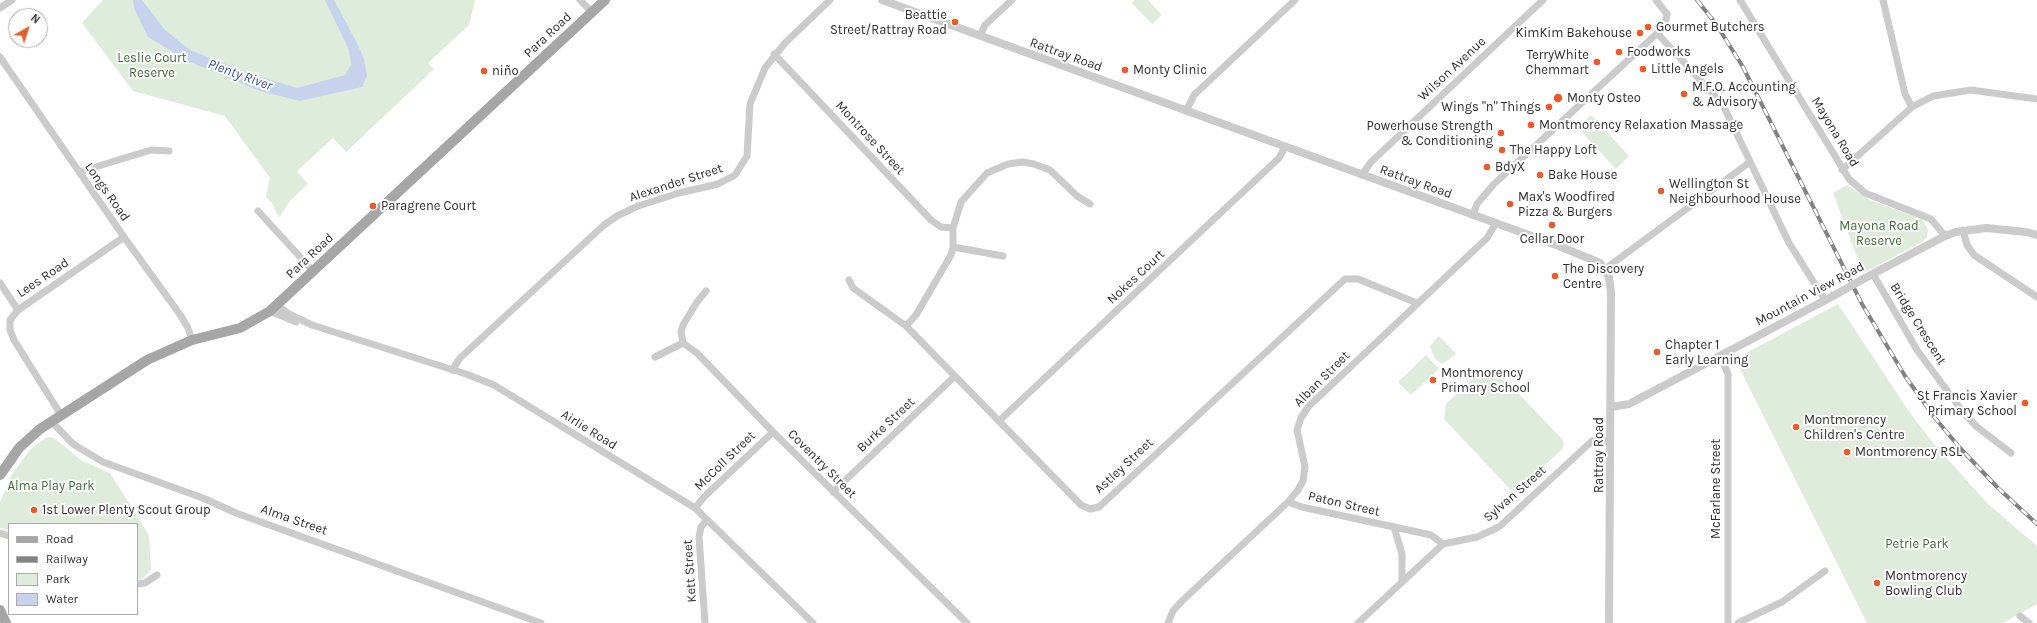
<!DOCTYPE html>
<html>
<head>
<meta charset="utf-8">
<style>
  body { margin:0 }
  #map { position:relative; width:2037px; height:623px; overflow:hidden; background:#fff; font-family:Karla,sans-serif }
  canvas { display:block }
  .legend { position:absolute; left:8px; top:523px; width:130px; height:92px; box-sizing:border-box; background:#fff; border:1px solid #ababab; margin:0; padding:5px 7px; list-style:none; font-size:12px; color:#2e2e2e }
  .legend li { display:flex; align-items:center; gap:8px; height:20px }
  .legend b { width:20px; border:1px solid #ababab }
  .north { position:absolute; left:8px; top:8px; width:40px; height:40px; box-sizing:border-box; background:#fff; border:1px solid #ababab; border-radius:50%; rotate:39deg; font-size:11px; font-weight:700; line-height:16px; text-align:center; color:#2e2e2e }
  .north::after { content:''; display:block; margin:auto; width:14px; height:18px; background:#ec5a2a; clip-path:polygon(50% 0,100% 100%,50% 72%,0 100%) }
</style>
</head>
<body>
<div id="map">
<canvas width="2037" height="623"></canvas>
<ul class="legend">
<li><b style="height:5px;background:#a6a6a6"></b>Road</li>
<li><b style="height:5px;background:#838383"></b>Railway</li>
<li><b style="height:11px;background:#dfecdc"></b>Park</li>
<li><b style="height:11px;background:#c7d2ed"></b>Water</li>
</ul>
<div class="north">N</div>
</div>
<script>
const ctx = document.querySelector('canvas').getContext('2d');
ctx.lineJoin = 'round';
function fillPath(path, color) {
  ctx.fillStyle = color;
  ctx.fill(path, 'evenodd');
}
function toPath(rows) {
  const path = new Path2D();
  for (const r of rows) {
    path.moveTo(r[0], r[1]);
    for (let i = 2; i < r.length; i += 2) path.lineTo(r[i], r[i + 1]);
  }
  return path;
}
function stroke(path, color, width, dash) {
  ctx.strokeStyle = color;
  ctx.lineWidth = width;
  ctx.lineCap = dash ? 'butt' : 'round';
  ctx.setLineDash(dash || []);
  ctx.stroke(path);
}
function write(font, color, halo, rows, align = 'center') {
  ctx.font = font + ' Karla,sans-serif';
  ctx.lineWidth = 4;
  ctx.setLineDash([]);
  ctx.textBaseline = 'middle';
  ctx.strokeStyle = halo;
  ctx.fillStyle = color;
  for (const [text, x, y, turn = 0] of rows) {
    ctx.save();
    ctx.translate(x, y);
    ctx.rotate((+turn || 0) * Math.PI / 180);
    ctx.textAlign = isNaN(turn) ? turn : align;
    if (halo) ctx.strokeText(text, 0, 0);
    ctx.fillText(text, 0, 0);
    ctx.restore();
  }
}
fillPath(toPath([
  [103,0,475,0,469,25,428,63,434,69,346,152,333,138,297,171,308,184,290,201,279,218,272,203,266,197,270,178,225,116,133,91,82,23],
  [1135,0,1148,0,1162,15,1152,24,1132,3],
  [1591,115,1629,156,1616,169,1578,128],
  [1847,185,1870,200,1922,219,1928,230,1927,237,1922,242,1863,273,1833,193],
  [1838,304,1908,410,1934,444,1987,503,2037,546,2037,604,2003,623,1867,623,1735,359],
  [1439,336,1456,354,1442,364,1435,359,1430,346],
  [1426,355,1439,369,1411,395,1398,382],
  [1482,370,1499,373,1562,439,1564,445,1562,449,1519,490,1515,491,1510,489,1444,419,1446,404],
  [48,437,54,438,81,460,110,473,149,535,151,570,142,579,137,579,137,524,9,524,9,531,0,528,0,502,11,476,29,451,37,444]
]), '#dfecdc');
fillPath(toPath([
  [133,0,142,0,165,30,190,50,254,75,297,88,345,75,351,65,349,50,325,0,334,0,357,43,364,59,367,76,362,87,300,101,260,91,190,62,148,37,134,8]
]), '#c7d2ed');
stroke(toPath([
  [580,0,592,12],
  [1740,0,1849,179,1865,193,1931,219,1945,236],
  [1883,0,1905,94,1912,107],
  [0,8,12,0],
  [1657,33,1723,105,1789,243,1825,300],
  [980,36,985,25,1012,0],
  [774,54,931,220,941,227,953,228],
  [0,57,124,237,181,316,188,328,192,340],
  [1186,111,1194,95,1295,0],
  [1842,170,1912,107,1933,96,1971,90,2037,99],
  [79,172,151,150,169,151],
  [1362,175,1371,162,1543,0],
  [258,211,313,271],
  [1473,215,1477,204,1494,184,1665,26,1667,14,1656,0],
  [1963,230,1967,245,1974,255,2037,297],
  [953,247,1003,256],
  [1605,269,1750,162],
  [1873,274,1917,350,1963,412,1977,427,2011,453],
  [849,280,853,288,906,326,1081,505,1090,509,1099,507,1345,279,1358,279,1417,303],
  [0,283,18,310],
  [277,305,289,314,312,325,466,374,494,385,695,508,813,623],
  [270,311,296,322],
  [906,326,916,315,951,255,953,247,953,228,961,202,987,173,1008,164,1023,162,1034,164,1050,170,1077,196,1090,204],
  [683,343,681,332,683,325,697,302,706,291],
  [1720,356,1728,374,1728,623],
  [655,357,683,343,697,353,773,432,967,623],
  [452,370,460,358,604,225,617,216,638,206,679,193,718,184,735,175,747,156,750,104,765,68,785,43,830,0],
  [61,415,14,340,10,330,10,320,18,310,124,237],
  [51,421,73,444,103,462,203,498,236,513,541,623],
  [999,421,1279,158,1285,147],
  [833,492,955,376],
  [1288,502,1302,507,1431,535,1443,544],
  [695,508,705,496,773,432],
  [1394,527,1402,554,1402,582],
  [0,533,9,536],
  [137,584,145,583,157,575],
  [2020,616,2029,623],
  [705,623,699,537,701,527,707,520],
  [1168,623,1173,611,1182,601,1288,502,1298,490,1303,481,1305,467,1297,430,1301,418,1308,407,1487,238,1496,223],
  [1358,623,1443,544,1477,537,1499,527,1592,441,1610,440],
  [1738,623,1782,602,1825,571]
]), '#cbcbcb', 7);
stroke(toPath([
  [882,0,1559,246,1600,263,1609,277,1611,292,1609,623],
  [1865,278,1945,236,1956,232,1986,228,2026,232,2037,235],
  [1611,407,1629,404,1835,295]
]), '#cbcbcb', 8);
stroke(toPath([
  [0,475,19,448,40,429,147,360,192,340,240,328,270,311,605,0],
  [0,610,6,623]
]), '#a6a6a6', 10);
const rail = toPath([
  [1697,0,1716,24,1743,67,1862,304,1905,376,1935,418,1960,448,1998,488,2037,524]
]);
stroke(rail, '#838383', 4);
stroke(rail, '#fff', 2.5, [8]);
stroke(toPath([
  [1835,295,1865,278]
]), '#cbcbcb', 8);
for (const [x, y, r, color] of [
  [955,22,4,"#ec5a2a"],
  [1648,27,4,"#ec5a2a"],
  [1640,33,4,"#ec5a2a"],
  [1619,52,4,"#ec5a2a"],
  [1597,62,4,"#ec5a2a"],
  [1643,69,4,"#ec5a2a"],
  [1125,70,4,"#ec5a2a"],
  [484,71,4,"#ec5a2a"],
  [1684,94,4,"#ec5a2a"],
  [1558,98,5,"#ec5a2a"],
  [1549,107,4,"#ec5a2a"],
  [1531,125,4,"#ec5a2a"],
  [1501,133,4,"#ec5a2a"],
  [1502,150,4,"#ec5a2a"],
  [1487,167,4,"#ec5a2a"],
  [1540,175,4,"#ec5a2a"],
  [1661,191,4,"#ec5a2a"],
  [1510,204,4,"#ec5a2a"],
  [373,206,4,"#ec5a2a"],
  [1552,225,4,"#ec5a2a"],
  [1555,276,4,"#ec5a2a"],
  [1657,352,4,"#ec5a2a"],
  [1433,380,4,"#ec5a2a"],
  [2025,403,4,"#ec5a2a"],
  [1796,427,4,"#ec5a2a"],
  [1847,452,4,"#ec5a2a"],
  [34,510,4,"#ec5a2a"],
  [1877,583,4,"#ec5a2a"]
]) {
  const dot = new Path2D();
  dot.arc(x, y, r, 0, 2 * Math.PI);
  ctx.fillStyle = color;
  ctx.fill(dot);
  stroke(dot, '#fff', 1.5);
}
write('13px', '#2e2e2e', '#fff', [
  ["Beattie",947,15,"right"],
  ["Street/Rattray Road",947,30,"right"],
  ["Gourmet Butchers",1656,27],
  ["KimKim Bakehouse",1632,33,"right"],
  ["Foodworks",1627,52],
  ["TerryWhite",1589,55,"right"],
  ["Chemmart",1589,70,"right"],
  ["Little Angels",1651,69],
  ["Monty Clinic",1133,70],
  ["niño",492,71],
  ["M.F.O. Accounting",1692,87],
  ["& Advisory",1692,102],
  ["Monty Osteo",1567,98],
  ["Wings \"n\" Things",1541,107,"right"],
  ["Montmorency Relaxation Massage",1539,125],
  ["Powerhouse Strength",1493,126,"right"],
  ["& Conditioning",1493,141,"right"],
  ["The Happy Loft",1510,150],
  ["BdyX",1495,167],
  ["Bake House",1548,175],
  ["Wellington St",1669,184],
  ["Neighbourhood House",1669,199],
  ["Max's Woodfired",1518,197],
  ["Pizza & Burgers",1518,212],
  ["Paragrene Court",381,206],
  ["Cellar Door",1552,239,"center"],
  ["The Discovery",1563,269],
  ["Centre",1563,284],
  ["Chapter 1",1665,345],
  ["Early Learning",1665,360],
  ["Montmorency",1441,373],
  ["Primary School",1441,388],
  ["St Francis Xavier",2017,396,"right"],
  ["Primary School",2017,411,"right"],
  ["Montmorency",1804,420],
  ["Children's Centre",1804,435],
  ["Montmorency RSL",1855,452],
  ["1st Lower Plenty Scout Group",42,510],
  ["Montmorency",1885,576],
  ["Bowling Club",1885,591]
], 'left');
write('13px', '#2e2e2e', '#fff', [
  ["Para Road",548,35,-43],
  ["Rattray Road",1066,55,20],
  ["Wilson Avenue",1452,69,-43],
  ["Mayona Road",1835,132,59],
  ["Montrose Street",870,138,47],
  ["Rattray Road",1416,182,20],
  ["Alexander Street",676,183,-18],
  ["Longs Road",107,192,55],
  ["Para Road",310,256,-43],
  ["Nokes Court",1136,277,-43],
  ["Lees Road",43,278,-34],
  ["Mountain View Road",1810,294,-28],
  ["Bridge Crescent",1918,324,58],
  ["Alban Street",1322,379,-45],
  ["Burke Street",886,425,-43],
  ["Airlie Road",589,430,32],
  ["Rattray Road",1599,455,-90],
  ["McColl Street",725,461,-44],
  ["Coventry Street",822,464,45],
  ["Astley Street",1124,466,-43],
  ["McFarlane Street",1716,489,-90],
  ["Sylvan Street",1515,494,-41],
  ["Paton Street",1344,504,13],
  ["Alma Street",294,520,19],
  ["Kett Street",690,571,-94]
]);
write('13px', '#416c3a', '#fff', [
  ["Leslie Court",152,58],
  ["Reserve",152,73],
  ["Mayona Road",1879,226],
  ["Reserve",1879,241],
  ["Alma Play Park",51,486],
  ["Petrie Park",1917,544]
]);
write('italic 14px', '#395394', '#fff', [
  ["Plenty River",240,75,20]
]);
</script>
</body>
</html>
